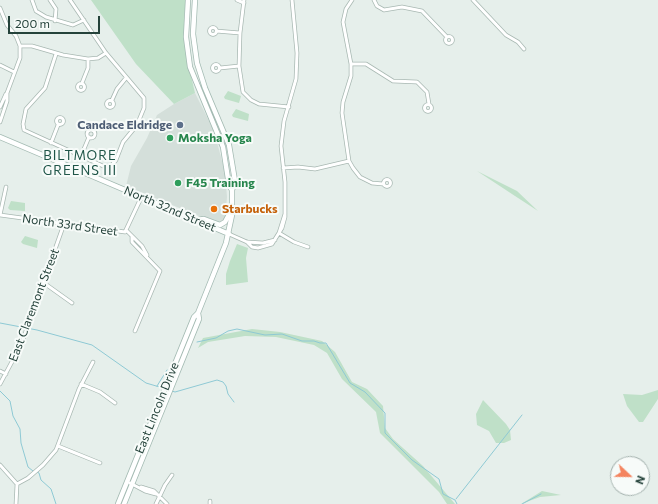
<!DOCTYPE html>
<html>
<head>
<meta charset="utf-8">
<style>
  body { margin:0 }
  #map { position:relative; width:658px; height:504px; overflow:hidden; background:#e6efeb; font-family:Commissioner,sans-serif }
  canvas { display:block }
  .north { position:absolute; left:610px; top:456px; width:40px; height:40px; box-sizing:border-box; background:#f7fbf9; border:1px solid #a3b1ad; border-radius:50%; rotate:112deg; font-size:11px; font-weight:700; line-height:16px; text-align:center; color:#24423a }
  .north::after { content:''; display:block; margin:auto; width:14px; height:18px; background:#f4845f; clip-path:polygon(50% 0,100% 100%,50% 72%,0 100%) }
  .scale { position:absolute; left:8px; top:16px; width:92px; height:18px; box-sizing:border-box; border:2px solid #24423a; border-top:0; padding-left:5px; font-size:12px; line-height:14px; white-space:nowrap; color:#24423a; -webkit-text-stroke:3px #f7fbf9; paint-order:stroke }
</style>
</head>
<body>
<div id="map">
<canvas width="658" height="504"></canvas>
<div class="north">N</div>
<div class="scale">200 m</div>
</div>
<script>
const ctx = document.querySelector('canvas').getContext('2d');
ctx.lineJoin = 'round';
function fillPath(path, color) {
  ctx.fillStyle = color;
  ctx.fill(path, 'evenodd');
}
function toPath(rows) {
  const path = new Path2D();
  for (const r of rows) {
    if (r.length === 3) {
      path.moveTo(r[0] + r[2], r[1]);
      path.arc(r[0], r[1], r[2], 0, 2 * Math.PI);
      continue;
    }
    path.moveTo(r[0], r[1]);
    for (let i = 2; i < r.length; i += 2) path.lineTo(r[i], r[i + 1]);
  }
  return path;
}
function stroke(path, color, width, dash) {
  ctx.strokeStyle = color;
  ctx.lineWidth = width;
  ctx.lineCap = dash ? 'butt' : 'round';
  ctx.setLineDash(dash || []);
  ctx.stroke(path);
}
function write(font, color, halo, rows, align = 'center') {
  ctx.font = font + ' Commissioner,sans-serif';
  ctx.lineWidth = 4;
  ctx.setLineDash([]);
  ctx.textBaseline = 'middle';
  ctx.strokeStyle = halo;
  ctx.fillStyle = color;
  for (const [text, x, y, turn = 0] of rows) {
    ctx.save();
    ctx.translate(x, y);
    ctx.rotate((+turn || 0) * Math.PI / 180);
    ctx.textAlign = isNaN(turn) ? turn : align;
    if (halo) ctx.strokeText(text, 0, 0);
    ctx.fillText(text, 0, 0);
    ctx.restore();
  }
}
fillPath(toPath([
  [195,93,214,131,225,172,227,197,225,218,223,222,216,223,126,186,131,166,147,138,157,115,174,104]
]), '#d4dfda');
fillPath(toPath([
  [91,0,186,0,184,18,186,54,195,93,174,104,136,64],
  [228,91,241,96,239,103,225,99,224,97],
  [236,109,249,114,248,121,233,117,232,115],
  [477,171,517,191,538,211,515,196],
  [11,201,25,203,25,211,10,210,8,208],
  [25,236,38,240,37,248,23,244,21,242],
  [237,244,248,248,246,258,248,282,226,285,226,274,230,261],
  [252,329,280,332,322,341,335,352,352,382,367,389,383,406,385,428,393,439,423,466,455,504,447,504,439,492,380,433,376,412,342,379,327,353,314,345,276,337,245,336,208,342,198,348,203,338],
  [658,390,658,399,643,422,639,422,627,406,623,394,642,395],
  [483,400,506,424,510,430,511,440,504,443,496,443,489,431,477,425,476,414],
  [542,491,561,495,540,497,521,504]
]), '#bfe0c8');
stroke(toPath([
  [0,323,37,330,92,345,146,383,163,388],
  [197,342,216,338,228,331,237,329,265,335,282,334,302,341,314,341,320,343,326,343,350,383,365,392,385,413,385,433,412,460,439,479,443,494,455,500,457,504],
  [157,386,167,370],
  [0,391,10,401,13,416,20,429,21,443,28,467,33,471],
  [172,391,175,392,217,380,223,382,226,386,228,394,234,402],
  [37,472,39,473,41,480,51,489,56,504],
  [456,499,522,415],
  [522,504,541,494]
]), '#8ec9d4', 1);
const street = toPath([
  [32,0,36,11,46,17,73,25,84,20],
  [50,0,56,9,55,21],
  [237,0,244,3],
  [244,0,240,33,239,66,243,92,251,100,259,104,289,107],
  [352,0,346,9,343,22,351,64,351,76,343,102,342,113,349,161,353,168,360,177,372,183,383,184],
  [374,0,377,6,384,10,402,7,422,11,447,37],
  [473,0,506,35,518,42,524,49],
  [0,8,7,25,16,36,20,46,20,58,7,93,7,101,0,122],
  [213,31,3.5],
  [216,31,240,33],
  [449,40,3.5],
  [20,46,32,46,63,55,88,59,98,58,106,53],
  [56,54,45,88,26,109,23,124,24,130,103,166,111,166,116,160,123,142,137,125,144,108,144,98,106,53,70,0],
  [351,64,366,64,393,81,417,82,427,92,429,104],
  [216,68,3.5],
  [0,65,14,72],
  [220,68,239,66],
  [82,83,88,68,88,59],
  [81,87,3.5],
  [112,100,117,89,126,78],
  [110,104,3.5],
  [428,108,3.5],
  [0,107,6,94],
  [60,121,3.5],
  [91,134,4],
  [51,143,58,125],
  [81,156,89,137],
  [283,168,298,167,315,169,349,161],
  [387,183,3.5],
  [0,215,125,232,141,198],
  [0,215,6,187],
  [127,231,142,246,147,255],
  [279,233,294,242,308,247],
  [279,233,285,214],
  [229,234,247,242,263,243,275,240],
  [132,237,132,242,160,271,135,331],
  [247,242,252,247,258,248,272,244,282,228,285,217,285,182,281,146,284,121,296,79,297,53,292,0],
  [44,283,72,303],
  [0,371,6,374],
  [0,384,21,345,64,224],
  [81,384,100,392,115,403],
  [58,446,100,463],
  [0,465,17,484],
  [130,483,145,491,156,494],
  [141,487,154,491,167,504],
  [16,504,17,484,28,478,43,465,56,450,79,389,93,362],
  [156,504,165,485,172,475],
  [210,504,210,501]
]);
const secondary = toPath([
  [195,0,193,34,197,63,205,88,229,145,235,181,232,190],
  [0,137,229,234],
  [197,220,204,219,220,225,225,222,232,209],
  [118,504,194,317,198,313],
  [124,504,199,319,198,313,226,243,232,215,232,190,229,185,223,147,190,67,186,37,188,0]
]);
stroke(street, '#a8b8b2', 4.5);
stroke(secondary, '#a4bbb3', 6);
stroke(street, '#fff', 3);
stroke(secondary, '#fff', 4.5);
for (const [x, y, r, color] of [
  [180,125,4,"#5c6f8a"],
  [170,138,4,"#2e9e5b"],
  [178,183,4,"#2e9e5b"],
  [214,209,4,"#e8710a"]
]) {
  const dot = new Path2D();
  dot.arc(x, y, r, 0, 2 * Math.PI);
  ctx.fillStyle = color;
  ctx.fill(dot);
  stroke(dot, '#f7fbf9', 1.5);
}
write('bold 12px', '#4e5e75', '#f7fbf9', [
  ["Candace Eldridge",172,125]
], 'right');
write('bold 12px', '#27864d', '#f7fbf9', [
  ["Moksha Yoga",178,138],
  ["F45 Training",186,183]
], 'left');
write('12px', '#24423a', '#f7fbf9', [
  ["North 32nd Street",170,209,23],
  ["North 33rd Street",70,225,8],
  ["East Claremont Street",34,305,-69],
  ["East Lincoln Drive",157,408,-68]
]);
write('bold 12px', '#c56008', '#f7fbf9', [
  ["Starbucks",222,209]
], 'left');
ctx.letterSpacing = '1px';
write('13px', '#1f5548', '#f7fbf9', [
  ["BILTMORE",80,156],
  ["GREENS III",80,171]
]);
ctx.letterSpacing = '0px';
</script>
</body>
</html>
